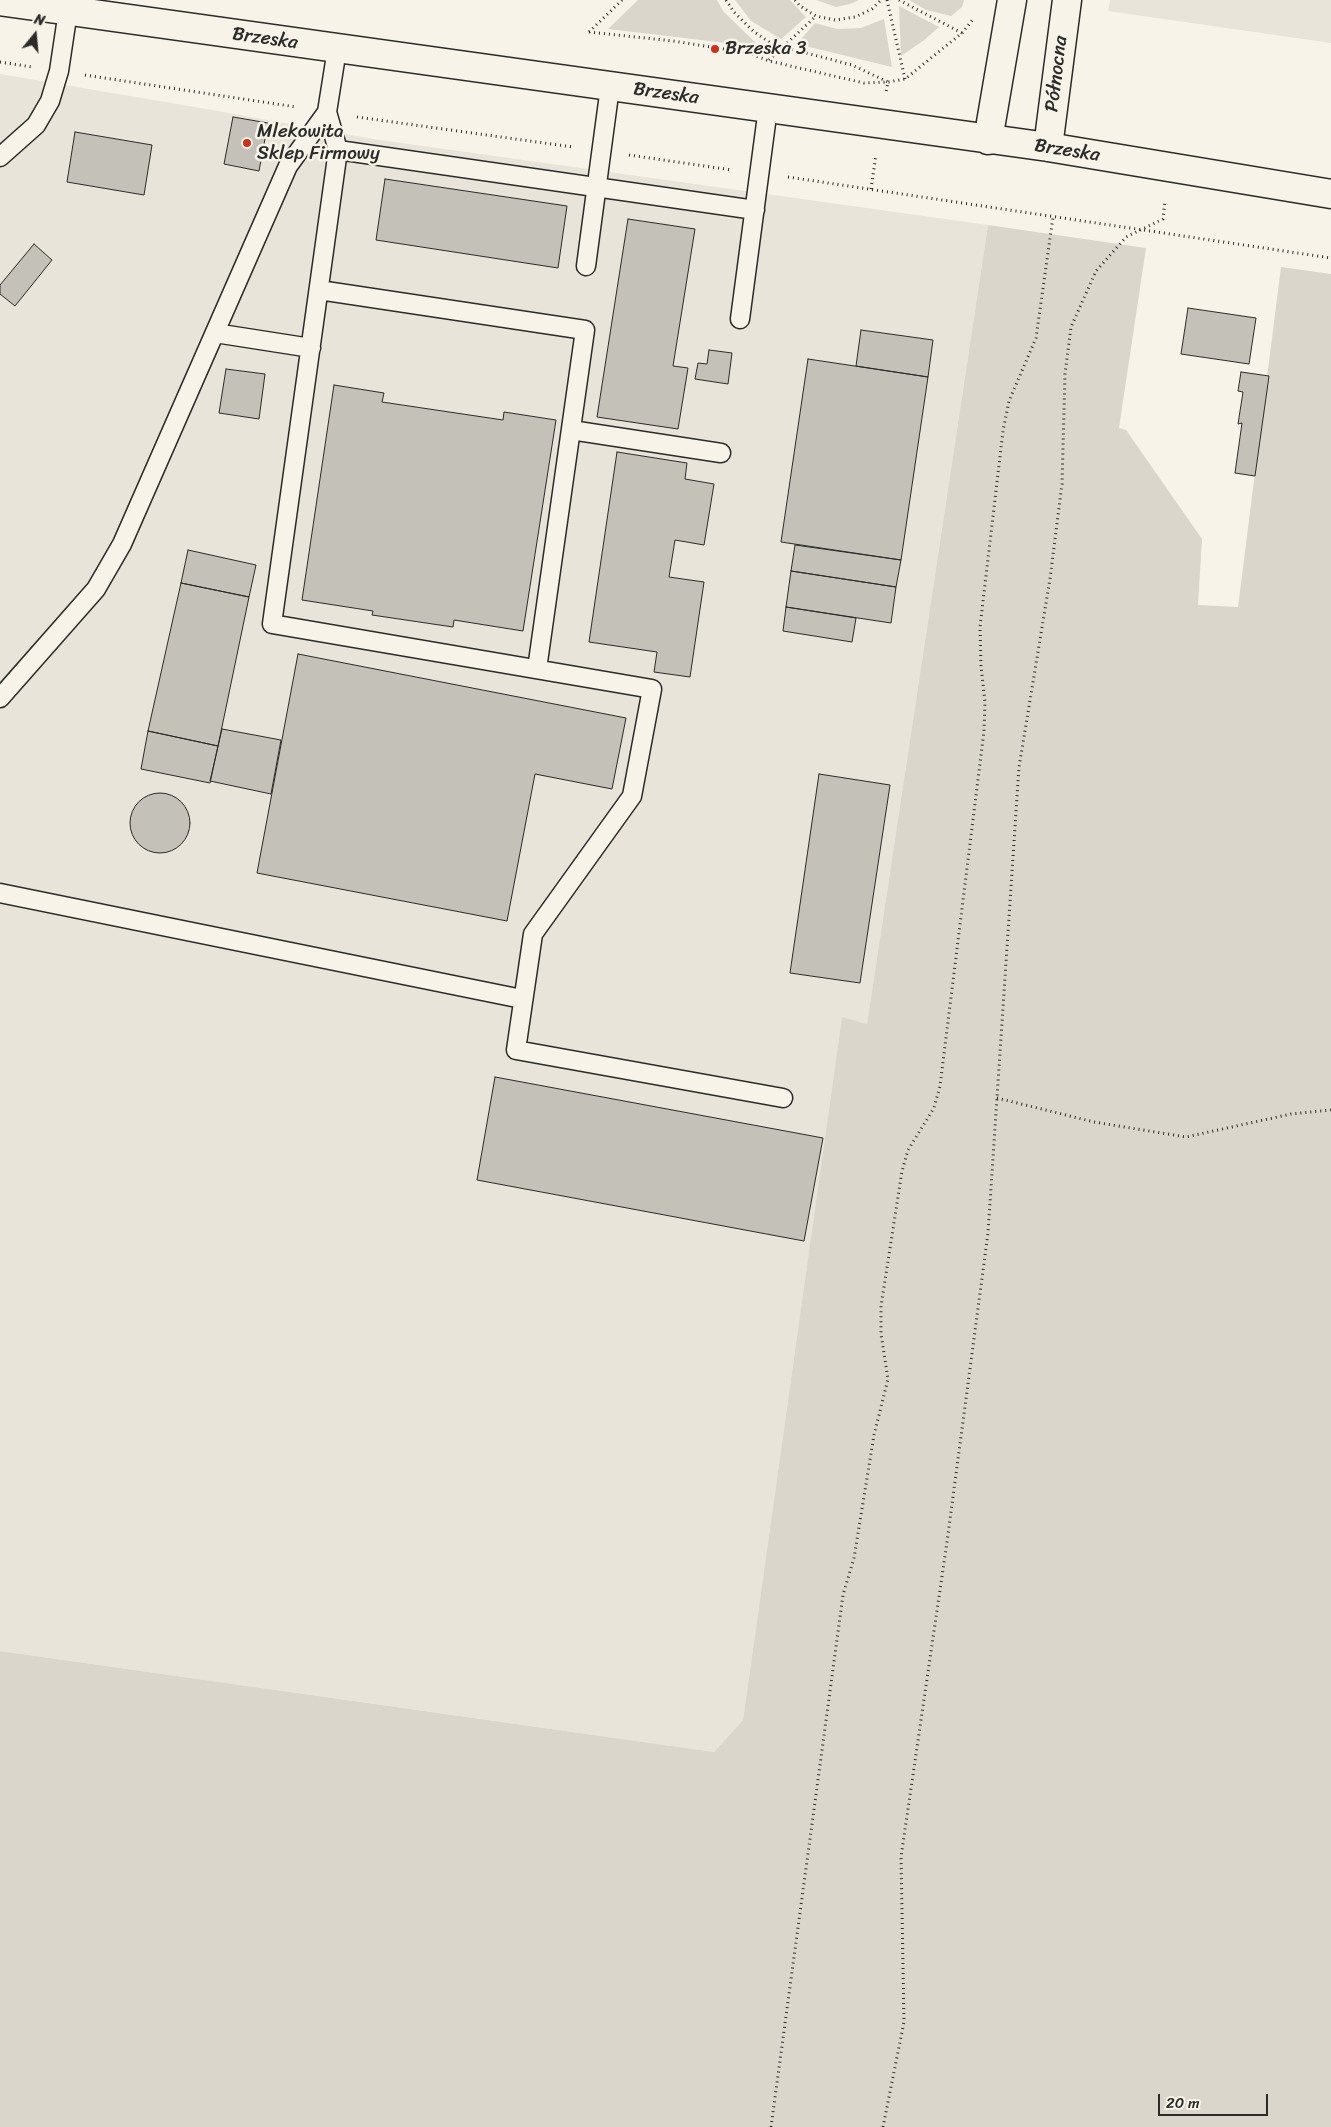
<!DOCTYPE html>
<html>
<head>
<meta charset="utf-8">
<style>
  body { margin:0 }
  #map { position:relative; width:1331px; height:2127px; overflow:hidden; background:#f7f3e8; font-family:Sriracha,sans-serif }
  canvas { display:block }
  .north { position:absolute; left:10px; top:10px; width:50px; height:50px; -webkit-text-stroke:4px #f7f3e8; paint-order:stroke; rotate:17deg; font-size:14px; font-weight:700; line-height:20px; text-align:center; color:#2b2b2b }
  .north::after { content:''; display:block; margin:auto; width:18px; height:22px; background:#2b2b2b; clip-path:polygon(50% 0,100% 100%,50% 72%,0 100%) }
  .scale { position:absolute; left:1158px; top:2094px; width:110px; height:22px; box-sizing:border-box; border:2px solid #2b2b2b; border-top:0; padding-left:6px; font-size:15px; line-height:18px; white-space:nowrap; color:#2b2b2b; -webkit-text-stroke:4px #f7f3e8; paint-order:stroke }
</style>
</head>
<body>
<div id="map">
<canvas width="1331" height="2127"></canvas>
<div class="north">N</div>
<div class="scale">20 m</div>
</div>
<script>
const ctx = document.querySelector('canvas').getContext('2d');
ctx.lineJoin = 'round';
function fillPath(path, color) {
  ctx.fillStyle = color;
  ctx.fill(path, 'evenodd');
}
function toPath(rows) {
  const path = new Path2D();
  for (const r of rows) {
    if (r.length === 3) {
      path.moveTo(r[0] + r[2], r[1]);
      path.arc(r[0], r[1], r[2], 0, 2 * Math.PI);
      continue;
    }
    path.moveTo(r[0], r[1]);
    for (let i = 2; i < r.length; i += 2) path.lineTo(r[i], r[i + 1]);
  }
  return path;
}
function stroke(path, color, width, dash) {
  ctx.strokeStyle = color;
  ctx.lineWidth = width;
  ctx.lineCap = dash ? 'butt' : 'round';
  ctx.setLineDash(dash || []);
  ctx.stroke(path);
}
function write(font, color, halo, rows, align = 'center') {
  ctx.font = font + ' Sriracha,sans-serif';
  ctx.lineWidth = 5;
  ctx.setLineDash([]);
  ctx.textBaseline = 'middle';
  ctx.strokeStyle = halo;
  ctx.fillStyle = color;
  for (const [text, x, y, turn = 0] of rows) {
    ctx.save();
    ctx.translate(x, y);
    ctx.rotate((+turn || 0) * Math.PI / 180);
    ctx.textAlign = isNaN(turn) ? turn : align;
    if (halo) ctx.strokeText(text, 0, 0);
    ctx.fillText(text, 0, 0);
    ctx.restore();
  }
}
fillPath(toPath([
  [1110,0,1331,0,1331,43,1108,11],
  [0,74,195,107,373,139,988,225,867,1024,842,1018,743,1720,714,1752,0,1651]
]), '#e8e4da');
fillPath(toPath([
  [638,0,717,0,723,11,760,47,608,29],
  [735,0,790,0,806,17,781,39,751,21],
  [816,0,859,0,850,4,836,7],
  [909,0,964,0,962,7,951,16,926,10],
  [899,6,939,27,923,41,901,56],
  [884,19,892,67,797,44,815,23,837,29,861,28],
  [988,225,1146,248,1119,428,1126,430,1202,539,1198,605,1238,607,1281,267,1331,274,1331,2127,0,2127,0,1651,714,1752,743,1720,842,1017,867,1024]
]), '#dad6cc');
const building = toPath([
  [233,117,268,123,259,171,224,164,233,117],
  [75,132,152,145,144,195,67,182,75,132],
  [385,179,567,206,558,268,376,240,385,179],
  [628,219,695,229,673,366,688,368,678,429,597,417,628,219],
  [34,244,52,260,15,306,0,294,0,285,34,244],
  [1188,308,1256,318,1249,364,1181,354,1188,308],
  [861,330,933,340,928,377,856,366,861,330],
  [709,350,732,353,728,384,695,379,698,363,707,364,709,350],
  [808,359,928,377,901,560,781,542,808,359],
  [226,369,265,374,259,419,219,413,226,369],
  [1241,372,1269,376,1255,476,1235,473,1242,423,1238,424,1243,392,1238,391,1241,372],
  [334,385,384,393,382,402,503,420,504,412,556,420,523,631,454,620,453,627,372,615,373,611,302,600,334,385],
  [617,452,687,463,685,479,714,484,704,545,675,540,669,577,704,582,690,677,654,672,657,652,589,642,617,452],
  [795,545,901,560,896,587,791,571,795,545],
  [188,550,256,565,249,597,181,583,188,550],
  [791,571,896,587,891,623,786,607,791,571],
  [181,583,249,597,218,746,148,731,181,583],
  [786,607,856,618,852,642,783,631,786,607],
  [298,654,626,718,612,789,535,774,507,921,257,873,298,654],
  [222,729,281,740,271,794,210,781,222,729],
  [148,731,218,746,210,783,141,769,148,731],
  [819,774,890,785,860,983,790,973,819,774],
  [160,823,30],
  [495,1077,823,1138,804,1241,477,1180,495,1077]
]);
fillPath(building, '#c4c1b9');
stroke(building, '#2b2b2b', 1);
const lane = toPath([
  [337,49,327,112,338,150,272,624,652,689,632,796,533,934,516,1050,783,1098],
  [338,150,755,210],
  [0,157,36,125,50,101,59,71,68,11],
  [586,266,610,87],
  [319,290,585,330,537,669],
  [740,319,768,108],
  [215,333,311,348],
  [571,430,721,453],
  [0,698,96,589,122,544,288,166,327,112],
  [0,893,522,999]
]);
const secondary = toPath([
  [0,1,1048,147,1331,194],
  [988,140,1012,0],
  [1048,147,1067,0]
]);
stroke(lane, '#2b2b2b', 21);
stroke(secondary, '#2b2b2b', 31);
stroke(toPath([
  [726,0,734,12,753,31,772,44,852,65,888,82,886,92],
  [795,0,800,6,816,16,835,20,855,17,872,9,881,0],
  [887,0,905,79],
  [899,0,962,33],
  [589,32,673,41,749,53,769,61,864,83,888,82,905,79,962,33,974,18],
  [589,32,622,0],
  [769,60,816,16],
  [0,62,32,67],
  [85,75,296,107],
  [357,117,573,147],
  [629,155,732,170],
  [788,177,1331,258],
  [871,189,876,155],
  [997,1098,1094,1122,1186,1137,1291,1114,1331,1110],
  [771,2127,843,1595,854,1558,874,1435,888,1379,881,1334,881,1306,902,1171,908,1150,934,1108,940,1086,984,731,985,702,981,666,980,627,1003,431,1009,401,1036,338,1053,217],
  [883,2127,904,2022,901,1857,947,1542,988,1233,1019,767,1050,579,1062,484,1065,374,1071,327,1096,271,1126,237,1163,219,1165,200]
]), '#2b2b2b', 3, [1, 4]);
stroke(lane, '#f7f3e8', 18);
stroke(secondary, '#f7f3e8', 28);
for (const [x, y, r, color] of [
  [715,49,5,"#c8321e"],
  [247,143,5,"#c8321e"]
]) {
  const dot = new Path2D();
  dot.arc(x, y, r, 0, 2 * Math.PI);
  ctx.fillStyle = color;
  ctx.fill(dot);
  stroke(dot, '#f7f3e8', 2);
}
write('19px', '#2b2b2b', '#f7f3e8', [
  ["Brzeska",265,39,8],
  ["Północna",1057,74,-83],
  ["Brzeska",666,94,8],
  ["Brzeska",1067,151,9]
]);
write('19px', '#2b2b2b', '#f7f3e8', [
  ["Brzeska 3",725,49],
  ["Mlekowita",257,132],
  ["Sklep Firmowy",257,154]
], 'left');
</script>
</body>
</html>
